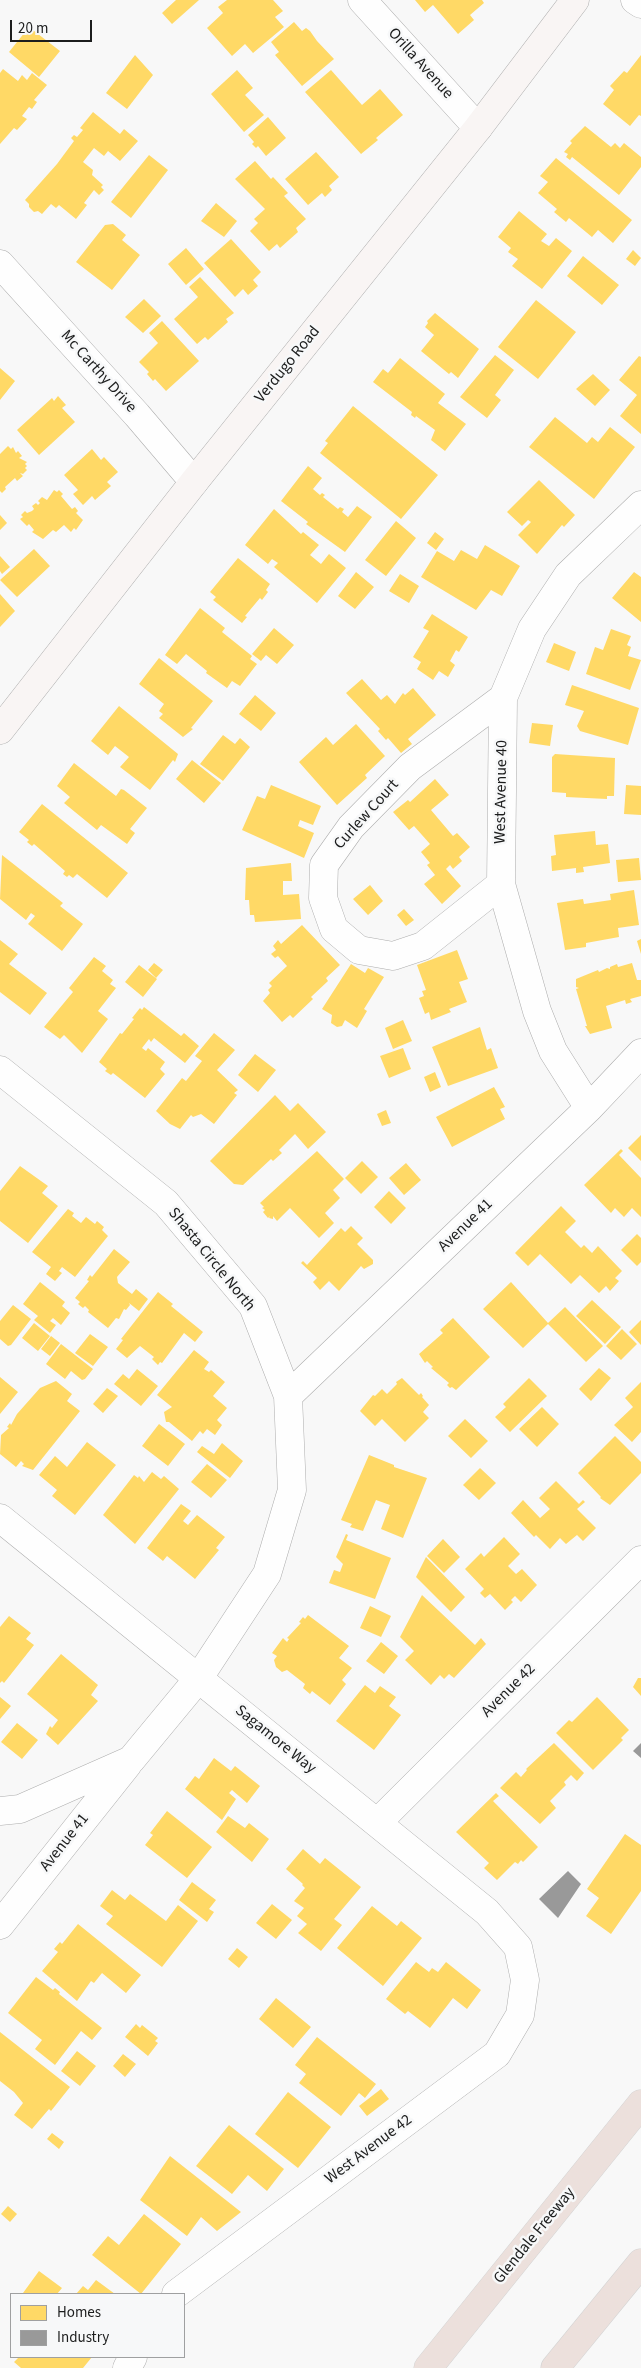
<!DOCTYPE html>
<html>
<head>
<meta charset="utf-8">
<style>
  body { margin:0 }
  #map { position:relative; width:641px; height:2368px; overflow:hidden; background:#f8f8f8; font-family:"Source Sans 3",sans-serif }
  canvas { display:block }
  .legend { position:absolute; left:10px; top:2293px; width:175px; height:65px; box-sizing:border-box; background:#f7f8f9; border:1px solid #9fa0a1; margin:0; padding:6px 9px; list-style:none; font-size:15px; color:#1c1d1d }
  .legend li { display:flex; align-items:center; gap:10px; height:25px }
  .legend b { width:25px; border:1px solid #9fa0a1 }
  .scale { position:absolute; left:10px; top:20px; width:82px; height:22px; box-sizing:border-box; border:2px solid #1c1d1d; border-top:0; padding-left:6px; font-size:15px; line-height:18px; white-space:nowrap; color:#1c1d1d; -webkit-text-stroke:4px #f7f8f9; paint-order:stroke }
</style>
</head>
<body>
<div id="map">
<canvas width="641" height="2368"></canvas>
<ul class="legend">
<li><b style="height:14px;background:#ffd966"></b>Homes</li>
<li><b style="height:14px;background:#999"></b>Industry</li>
</ul>
<div class="scale">20 m</div>
</div>
<script>
const ctx = document.querySelector('canvas').getContext('2d');
ctx.lineJoin = 'round';
function fillPath(path, color) {
  ctx.fillStyle = color;
  ctx.fill(path, 'evenodd');
}
function toPath(rows) {
  const path = new Path2D();
  for (const r of rows) {
    path.moveTo(r[0], r[1]);
    for (let i = 2; i < r.length; i += 2) path.lineTo(r[i], r[i + 1]);
  }
  return path;
}
function stroke(path, color, width, dash) {
  ctx.strokeStyle = color;
  ctx.lineWidth = width;
  ctx.lineCap = dash ? 'butt' : 'round';
  ctx.setLineDash(dash || []);
  ctx.stroke(path);
}
function write(font, color, halo, rows, align = 'center') {
  ctx.font = font + ' "Source Sans 3",sans-serif';
  ctx.lineWidth = 5;
  ctx.setLineDash([]);
  ctx.textBaseline = 'middle';
  ctx.strokeStyle = halo;
  ctx.fillStyle = color;
  for (const [text, x, y, turn = 0] of rows) {
    ctx.save();
    ctx.translate(x, y);
    ctx.rotate((+turn || 0) * Math.PI / 180);
    ctx.textAlign = isNaN(turn) ? turn : align;
    if (halo) ctx.strokeText(text, 0, 0);
    ctx.fillText(text, 0, 0);
    ctx.restore();
  }
}
fillPath(toPath([
  [176,0,199,0,172,24,162,13],
  [227,0,273,0,283,11,275,17,284,27,253,53,245,44,232,56,207,28,223,13,218,7],
  [415,0,482,0,484,3,470,15,474,20,458,34,433,5,425,12],
  [294,22,302,31,306,28,310,31,317,41,334,59,302,86,275,55,279,52,271,42],
  [29,27,60,51,39,77,9,52],
  [135,55,153,75,127,109,106,93],
  [641,55,641,116,639,115,630,126,603,104,614,90,610,86,624,71,627,73],
  [3,69,18,81,22,75,27,80,32,73,47,85,34,100,37,102,32,109,29,107,22,116,27,119,17,130,14,128,0,144,0,73],
  [237,70,253,88,245,95,264,115,244,132,211,94],
  [331,70,362,105,380,89,403,115,376,138,378,140,361,154,305,92],
  [93,112,120,134,124,129,138,141,120,161,108,151,104,156,94,148,83,162,93,170,92,175,103,185,101,187,104,190,99,195,94,190,84,203,87,205,76,219,59,205,56,208,51,204,42,214,38,211,34,212,29,207,29,204,25,200,57,164,74,141,71,138,74,135,77,137,83,130,80,128],
  [268,117,286,138,266,156,258,146,256,148,252,144,254,142,248,135],
  [585,126,611,147,615,143,620,148,624,143,641,157,641,167,619,195,572,157,570,160,566,157,568,154,564,152,572,143,570,141],
  [316,152,339,177,329,186,332,190,325,197,322,193,308,205,285,179],
  [149,155,168,170,131,218,111,202],
  [556,158,632,220,613,243,598,230,592,237,569,218,566,222,554,212,557,209,538,193,548,182,540,176],
  [255,161,271,179,273,177,288,193,284,196,306,219,296,228,298,232,280,248,277,244,269,251,250,231,258,223,254,219,265,209,235,179],
  [216,203,237,221,224,237,201,221],
  [519,211,547,234,541,241,549,246,556,238,572,251,542,289,512,266,518,259,508,252,511,248,498,237],
  [113,224,126,235,122,240,140,255,112,290,76,262,105,225],
  [231,239,261,272,253,280,258,286,248,295,243,289,235,297,204,263],
  [186,248,204,269,186,285,168,264],
  [633,250,641,258,635,266,626,259],
  [583,256,619,285,602,305,567,276],
  [200,277,234,313,226,319,228,322,208,340,205,337,197,344,174,319,198,297,189,287],
  [144,299,161,316,143,333,125,317],
  [536,300,576,332,538,379,498,347],
  [435,313,479,349,458,378,451,372,449,374,421,351,434,335,425,327,428,323,427,321],
  [162,321,199,361,166,391,155,379,153,381,147,374,149,372,139,362,158,343,149,333],
  [495,355,514,370,495,395,501,400,487,418,460,397],
  [639,356,641,357,641,434,620,416,637,395,619,380],
  [400,358,445,394,438,403,466,424,445,451,431,440,435,430,416,416,415,418,411,415,412,412,373,382,383,369,388,373],
  [0,368,15,381,0,400],
  [593,374,610,390,595,406,576,389],
  [58,396,66,405,62,408,75,422,39,455,17,430,52,398,54,401],
  [353,406,438,475,401,519,320,453,328,443,325,441],
  [555,417,587,443,592,437,598,442,610,427,635,447,594,499,529,447],
  [8,446,11,449,13,447,16,453,18,451,22,456,19,458,27,462,25,464,27,466,25,468,27,470,23,474,20,473,23,476,17,481,15,478,5,487,6,489,2,493,0,491,0,454],
  [92,449,101,460,104,457,118,472,107,482,111,486,95,500,92,496,83,505,73,494,78,490,64,475],
  [308,466,322,478,313,489,320,495,322,493,325,495,323,497,338,509,340,507,344,509,342,512,348,517,357,506,372,517,345,552,306,524,308,522,281,501],
  [539,480,575,515,564,527,562,525,537,554,518,535,531,522,528,520,522,526,507,512],
  [54,490,57,492,59,490,63,494,61,496,72,509,75,507,78,511,76,513,83,520,76,530,74,528,71,532,64,525,56,532,53,530,43,539,32,532,34,530,29,524,27,526,20,519,23,517,21,515,25,511,27,513,32,511,34,509,32,506,36,503,38,505,40,503,38,501,42,497,47,500],
  [274,509,301,534,303,532,319,545,310,555,321,564,329,554,346,568,317,603,274,567,278,563,272,559,268,564,245,545],
  [0,515,7,523,0,530],
  [396,521,416,538,386,576,365,560],
  [435,532,444,539,436,550,427,543],
  [485,545,520,566,502,596,491,590,476,610,421,577,437,551,454,561,461,550,477,559],
  [34,549,50,566,17,597,0,580],
  [0,556,10,567,2,574,0,571],
  [238,558,270,584,266,590,268,592,262,600,260,598,245,616,247,617,242,623,213,600,216,597,210,592],
  [356,572,374,587,355,609,338,596],
  [634,572,641,577,641,622,612,598],
  [400,574,419,586,409,603,389,591],
  [0,594,15,611,0,627],
  [200,608,225,628,222,632,252,656,250,659,257,664,240,686,232,681,227,688,206,673,207,671,186,654,177,664,165,655],
  [432,614,468,637,459,652,456,650,450,661,455,665,448,677,439,671,433,680,417,669,421,662,413,657,429,631,423,628],
  [274,628,294,645,277,664,266,655,261,661,252,654],
  [611,629,631,636,627,645,631,647,628,656,641,660,630,690,586,674,595,647,603,650],
  [554,643,576,652,569,671,546,662],
  [159,658,213,701,191,728,193,729,183,737,159,718,163,714,159,711,164,704,139,684],
  [362,679,381,700,387,695,395,704,403,693,405,695,413,688,436,715,408,739,412,744,401,753,388,738,386,740,378,731,380,729,346,693],
  [572,685,639,708,628,745,580,731,577,726,584,711,565,705],
  [255,695,276,713,261,731,239,714],
  [119,706,178,754,175,762,173,760,150,790,120,767,129,757,115,746,108,755,91,741],
  [532,723,553,725,550,746,529,743],
  [356,724,385,756,365,775,367,778,337,805,299,762,326,737,333,745],
  [223,735,235,744,240,738,250,747,223,781,200,764],
  [555,754,615,758,614,796,607,796,607,799,566,797,566,793,552,792,552,757],
  [192,760,221,783,204,803,176,779],
  [74,763,116,796,121,789,124,790,147,808,130,829,135,833,127,844,101,825,97,830,64,803,70,797,57,786],
  [435,779,449,795,431,810,453,836,457,833,470,847,459,857,462,861,453,869,450,865,446,869,461,886,442,904,424,884,435,875,427,865,430,863,421,852,430,844,414,826,409,830,393,812,408,800,410,802],
  [271,785,321,806,313,825,300,820,298,826,314,833,304,858,242,830,257,796,265,799],
  [626,785,641,786,641,815,624,814],
  [42,804,128,873,107,898,77,874,73,878,69,875,67,877,63,874,65,871,34,844,32,846,27,842,29,840,19,832],
  [595,831,596,845,608,844,610,863,583,867,584,872,576,873,576,868,552,871,551,856,556,855,554,835],
  [2,855,63,903,60,906,83,924,62,951,28,924,35,916,31,913,26,920,0,899],
  [639,858,641,880,618,882,616,860],
  [291,863,292,881,283,881,283,895,299,894,301,919,255,922,254,915,250,915,249,900,245,900,246,868],
  [370,885,383,901,368,915,353,899],
  [634,890,639,925,618,928,619,937,586,943,586,947,565,950,557,903,583,899,584,904,611,900,610,894],
  [404,909,414,920,406,926,397,915],
  [302,925,340,965,326,978,328,981,311,997,313,999,293,1018,290,1015,282,1022,263,1001,270,993,268,990,272,986,269,983,287,966,278,956,275,958,271,954,276,950,273,946,278,940,281,944],
  [641,939,641,954,637,941],
  [0,940,18,954,9,964,47,993,30,1015,0,992],
  [457,950,468,979,459,982,467,1002,449,1009,451,1012,431,1020,429,1012,425,1014,419,998,424,996,422,991,426,990,417,965],
  [94,957,106,966,102,971,113,980,110,984,116,988,98,1011,108,1019,82,1053,64,1035,60,1039,44,1027,73,992,69,988],
  [154,963,163,970,156,978,148,970],
  [632,963,637,980,641,980,641,996,630,999,632,1002,626,1004,625,1000,606,1006,612,1028,590,1034,585,1026,587,1026,576,989,579,988,576,987,576,979,598,970,599,972,607,968,610,969,610,967,617,964,618,967],
  [351,964,365,973,368,968,384,977,364,1009,367,1011,357,1028,345,1020,342,1026,337,1027,331,1023,332,1015,322,1009],
  [139,965,157,979,143,997,125,982],
  [144,1007,181,1036,184,1033,199,1046,185,1063,154,1038,151,1042,149,1039,142,1048,146,1051,148,1048,165,1062,160,1069,165,1074,145,1098,113,1073,111,1075,105,1071,107,1069,99,1062,120,1033,122,1034,134,1019,132,1018,140,1008,142,1010],
  [403,1020,412,1041,393,1049,385,1028],
  [480,1027,487,1050,491,1048,498,1068,448,1086,432,1047],
  [214,1033,235,1050,217,1070,238,1090,234,1093,237,1095,214,1124,201,1114,193,1117,191,1115,180,1129,170,1124,156,1111,182,1078,186,1081,202,1061,195,1056],
  [403,1048,411,1069,389,1078,380,1056],
  [255,1054,276,1070,258,1092,238,1075],
  [435,1072,441,1087,430,1092,424,1077],
  [494,1087,505,1107,500,1109,505,1119,452,1147,436,1117],
  [275,1095,290,1111,298,1103,326,1132,308,1149,295,1134,279,1150,282,1153,273,1161,271,1159,243,1185,234,1184,210,1161],
  [386,1110,391,1123,382,1126,377,1114],
  [641,1135,641,1161,628,1148],
  [621,1149,623,1151,619,1155,641,1178,641,1217,632,1208,624,1217,615,1208,611,1213,584,1185],
  [317,1151,344,1179,333,1190,340,1198,325,1213,334,1223,319,1238,290,1208,277,1221,273,1216,273,1219,269,1218,270,1216,268,1218,263,1212,265,1210,262,1208,264,1207,260,1203],
  [362,1161,378,1177,361,1194,345,1178],
  [406,1163,421,1180,404,1195,389,1178],
  [20,1166,48,1186,42,1193,58,1206,28,1243,0,1221,0,1191],
  [389,1191,406,1208,391,1224,374,1207],
  [561,1206,576,1221,565,1232,581,1248,584,1245,592,1253,598,1246,622,1271,615,1278,619,1281,610,1291,606,1286,599,1293,580,1275,571,1284,540,1254,528,1266,515,1253],
  [68,1209,74,1213,72,1216,81,1223,86,1217,95,1224,97,1221,104,1227,102,1230,108,1236,75,1277,62,1267,59,1271,62,1273,55,1281,46,1274,51,1267,32,1252],
  [351,1226,363,1238,357,1244,373,1260,373,1264,364,1269,361,1266,339,1291,329,1281,320,1290,313,1282,317,1278,301,1263,303,1261,307,1265,341,1228,345,1232],
  [637,1234,641,1238,641,1262,637,1266,621,1250],
  [114,1249,130,1262,117,1277,118,1283,132,1294,136,1289,148,1299,139,1311,129,1303,130,1305,126,1310,124,1309,119,1319,116,1318,108,1328,88,1312,89,1310,85,1306,83,1308,78,1304,80,1302,75,1298,89,1281,87,1280,90,1275,92,1277],
  [40,1282,65,1302,62,1306,70,1313,61,1325,53,1318,50,1321,56,1325,50,1333,34,1320,38,1316,23,1304],
  [511,1282,548,1323,565,1307,603,1346,586,1362,548,1324,523,1348,483,1309],
  [158,1292,173,1304,171,1306,203,1332,195,1342,184,1333,162,1363,160,1362,158,1365,152,1359,154,1357,140,1346,127,1358,116,1349,123,1340,121,1339],
  [592,1300,621,1327,605,1344,576,1316],
  [13,1305,31,1319,11,1345,8,1346,0,1339,0,1321],
  [453,1318,490,1357,456,1390,452,1387,450,1388,447,1385,449,1383,431,1368,433,1367,427,1361,425,1363,419,1354,443,1333,440,1330],
  [641,1320,641,1345,629,1332],
  [34,1323,50,1336,38,1351,22,1338],
  [622,1329,637,1344,621,1360,606,1346],
  [90,1334,108,1347,93,1366,75,1353],
  [51,1336,60,1343,50,1356,41,1349],
  [61,1344,93,1369,85,1379,82,1380,71,1371,65,1379,46,1364],
  [194,1350,209,1362,204,1369,209,1372,211,1370,225,1382,213,1396,227,1408,217,1420,222,1425,215,1435,207,1429,203,1434,200,1431,192,1441,169,1422,166,1422,164,1412,172,1407,157,1395],
  [599,1368,611,1378,591,1401,579,1389],
  [137,1369,158,1386,141,1406,114,1384,123,1374,129,1379],
  [0,1377,18,1392,0,1414],
  [402,1378,419,1395,421,1393,423,1396,422,1397,429,1405,423,1412,429,1418,405,1442,382,1419,375,1426,360,1411,373,1395,375,1396,382,1389,387,1394,397,1384,396,1382],
  [529,1378,547,1396,510,1432,495,1417,506,1407,503,1404],
  [56,1381,72,1394,67,1401,80,1411,33,1470,22,1466,24,1464,21,1461,16,1467,0,1454,1,1435,9,1428,7,1427,10,1423,11,1425,17,1414,40,1388],
  [641,1382,641,1432,632,1442,614,1425,633,1407,625,1398],
  [107,1388,118,1396,103,1413,93,1404],
  [542,1407,559,1424,537,1447,519,1429],
  [465,1419,488,1441,471,1458,448,1436],
  [159,1424,185,1444,168,1466,142,1446],
  [615,1436,641,1462,641,1473,610,1505,600,1498,601,1497,578,1473],
  [87,1442,116,1465,75,1515,52,1496,57,1490,39,1475,55,1456,67,1467],
  [222,1443,243,1461,230,1478,197,1452,202,1446,214,1454],
  [369,1455,394,1465,394,1467,427,1478,403,1538,381,1529,390,1505,376,1500,363,1531,350,1527,352,1524,341,1520],
  [207,1464,227,1480,211,1498,191,1482],
  [480,1468,496,1483,479,1500,463,1485],
  [152,1472,161,1479,164,1476,179,1489,135,1544,103,1515,134,1475,138,1478,139,1476,144,1482],
  [556,1481,579,1504,583,1500,585,1502,577,1509,596,1528,583,1541,577,1535,566,1544,560,1538,550,1549,536,1535,534,1537,511,1513,523,1500,540,1518,550,1509,539,1498],
  [181,1504,191,1511,183,1521,188,1525,197,1515,225,1537,216,1548,219,1550,195,1579,167,1556,163,1561,147,1548],
  [346,1534,348,1535,346,1540,391,1558,375,1599,329,1583,334,1570,340,1572,343,1564,336,1557],
  [504,1537,520,1554,508,1566,516,1574,522,1569,537,1585,521,1602,515,1596,511,1600,513,1602,505,1610,490,1594,485,1598,480,1593,484,1589,465,1569,481,1553,484,1557],
  [443,1539,460,1557,444,1573,427,1556],
  [426,1557,465,1597,451,1612,416,1577],
  [422,1595,475,1645,481,1638,486,1644,454,1678,449,1674,444,1679,440,1675,431,1685,405,1660,414,1651,400,1637],
  [370,1606,391,1616,381,1637,360,1628],
  [308,1615,349,1646,339,1658,352,1668,342,1680,346,1684,330,1705,312,1691,310,1694,303,1688,305,1684,287,1670,282,1672,276,1667,274,1660,277,1656,272,1653,283,1638,287,1642,289,1639,287,1638,301,1623,299,1622,303,1617,305,1619],
  [9,1616,31,1633,26,1639,34,1645,4,1683,2,1681,0,1683,0,1627],
  [381,1642,398,1656,384,1674,366,1661],
  [61,1654,98,1685,91,1695,98,1701,58,1745,46,1734,50,1726,52,1728,58,1720,27,1694],
  [638,1678,641,1678,641,1696,633,1687],
  [365,1685,375,1693,380,1686,396,1697,389,1706,401,1715,374,1750,336,1721],
  [0,1697,11,1706,0,1719],
  [597,1697,629,1730,621,1738,623,1740,593,1770,556,1733,569,1720,572,1722],
  [17,1723,38,1740,22,1759,1,1742],
  [554,1743,584,1773,577,1781,571,1775,564,1782,566,1785,550,1801,556,1808,540,1824,500,1788,516,1772,521,1777,527,1770,526,1769],
  [214,1758,231,1771,235,1766,260,1786,247,1803,232,1790,229,1793,236,1799,222,1820,185,1789,195,1776,199,1779],
  [496,1793,499,1796,493,1801,538,1847,523,1862,521,1860,518,1864,515,1862,497,1880,484,1868,489,1863,456,1832],
  [167,1811,212,1847,187,1878,145,1845,153,1835,150,1833],
  [228,1816,245,1828,249,1823,269,1839,252,1862,216,1832],
  [625,1834,641,1845,641,1891,611,1934,586,1916,599,1898,587,1889],
  [303,1849,320,1864,325,1858,361,1887,334,1919,342,1925,321,1951,298,1933,307,1924,297,1916,304,1908,294,1901,305,1888,302,1885,303,1884,286,1869],
  [192,1882,216,1900,209,1909,214,1912,207,1922,179,1900],
  [112,1890,125,1900,130,1894,166,1921,178,1905,198,1921,162,1967,106,1924,113,1916,100,1906],
  [272,1904,292,1920,276,1939,256,1923],
  [372,1906,397,1926,401,1921,422,1938,383,1986,337,1948],
  [78,1924,141,1975,126,1993,102,1973,94,1983,91,1981,77,2001,42,1971,58,1952,54,1949,60,1942,62,1944],
  [237,1948,248,1957,239,1968,228,1959],
  [416,1962,429,1972,432,1968,438,1972,446,1962,481,1990,467,2009,453,1998,430,2028,408,2011,405,2014,386,1999],
  [36,1977,53,1990,55,1988,60,1992,59,1994,102,2028,92,2040,81,2031,55,2065,35,2049,42,2040,8,2013],
  [276,1998,311,2027,293,2048,259,2019],
  [136,2024,140,2028,142,2025,158,2038,155,2041,158,2043,148,2056,125,2037],
  [0,2032,70,2087,51,2111,49,2109,32,2129,14,2115,23,2103,14,2092,0,2081],
  [317,2037,376,2084,365,2098,359,2093,341,2116,299,2083,306,2074,295,2065],
  [77,2051,96,2066,80,2086,61,2071],
  [123,2054,136,2064,125,2077,113,2066],
  [381,2089,389,2099,367,2116,359,2106],
  [288,2092,331,2127,298,2168,255,2134],
  [229,2125,284,2169,267,2191,248,2175,232,2194,196,2166],
  [52,2133,64,2142,59,2149,47,2139],
  [170,2156,241,2212,217,2231,201,2217,187,2236,140,2200],
  [8,2206,17,2214,10,2222,1,2214],
  [144,2214,181,2244,141,2294,92,2255,108,2236,119,2245],
  [39,2271,62,2288,57,2294,23,2293],
  [96,2280,115,2294,76,2294,83,2286,88,2290],
  [19,2357,92,2357,83,2368,21,2368,14,2362]
]), '#ffd966');
fillPath(toPath([
  [641,1743,641,1758,633,1751],
  [568,1871,581,1884,558,1918,539,1899]
]), '#999');
const street = toPath([
  [362,0,478,128],
  [635,0,641,4],
  [0,264,137,415,194,482],
  [501,884,423,946,393,956,359,950,334,929,323,898,324,865,351,827,410,767,503,698],
  [0,1070,166,1203,253,1306,288,1396,292,1490,267,1574,198,1679,131,1760,20,1809,0,1811],
  [589,1108,553,1051,537,1011,501,884,503,698,532,629,568,575,641,505],
  [288,1396,589,1108,641,1053],
  [0,1518,487,1912,518,1947,525,1980,520,2015,497,2054,176,2294],
  [378,1822,641,1560],
  [0,1925,128,1764],
  [127,2368,133,2357]
]);
const secondary = toPath([
  [0,730,194,482,478,128,575,0]
]);
const highway = toPath([
  [428,2368,641,2104],
  [555,2368,641,2263]
]);
stroke(street, '#adadad', 29);
stroke(secondary, '#adadad', 29);
stroke(highway, '#d4d4d4', 29);
stroke(street, '#fefefe', 28);
stroke(secondary, '#f9f5f4', 28);
stroke(highway, '#ece0dc', 28);
write('16px', '#1c1d1d', '#f7f8f9', [
  ["Orilla Avenue",420,64,48],
  ["Verdugo Road",288,365,-51],
  ["Mc Carthy Drive",98,372,48],
  ["West Avenue 40",502,792,-89],
  ["Curlew Court",367,815,-48],
  ["Avenue 41",466,1226,-44],
  ["Shasta Circle North",211,1260,51],
  ["Avenue 42",509,1691,-45],
  ["Sagamore Way",275,1740,39],
  ["Avenue 41",65,1843,-52],
  ["West Avenue 42",369,2150,-37],
  ["Glendale Freeway",535,2236,-51]
]);
</script>
</body>
</html>
